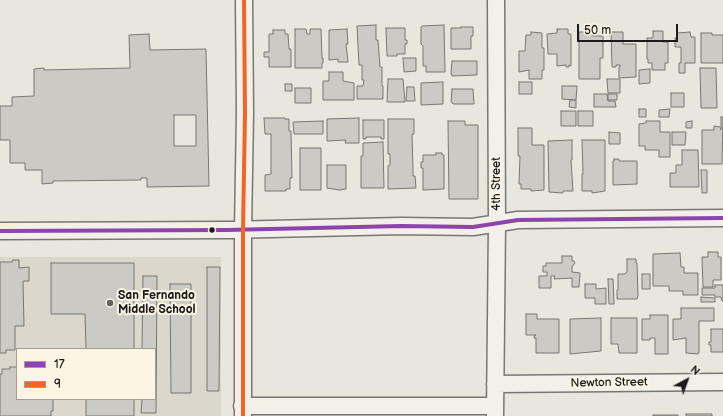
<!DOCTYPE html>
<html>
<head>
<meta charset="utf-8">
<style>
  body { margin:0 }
  #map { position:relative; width:723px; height:416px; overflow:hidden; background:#e9e6de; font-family:"Balsamiq Sans",sans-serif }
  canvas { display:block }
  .legend { position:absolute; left:16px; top:348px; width:140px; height:52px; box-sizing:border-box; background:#fcf5e5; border:1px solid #a29e95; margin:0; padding:5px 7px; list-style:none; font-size:12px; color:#1c1c1c }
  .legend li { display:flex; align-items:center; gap:8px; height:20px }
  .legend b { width:20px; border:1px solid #a29e95 }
  .north { position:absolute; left:667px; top:360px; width:40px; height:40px; -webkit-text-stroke:3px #fcf5e5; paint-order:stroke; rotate:41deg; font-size:11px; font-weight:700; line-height:16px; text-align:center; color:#1c1c1c }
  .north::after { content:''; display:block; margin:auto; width:14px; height:18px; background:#1c1c1c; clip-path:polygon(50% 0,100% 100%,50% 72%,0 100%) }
  .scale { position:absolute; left:577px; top:24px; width:101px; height:18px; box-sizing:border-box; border:2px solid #1c1c1c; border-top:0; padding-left:5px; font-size:12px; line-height:14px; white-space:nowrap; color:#1c1c1c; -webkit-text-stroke:3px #fcf5e5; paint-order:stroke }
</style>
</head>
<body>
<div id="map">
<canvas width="723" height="416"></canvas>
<ul class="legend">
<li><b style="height:5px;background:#8e44ad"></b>17</li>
<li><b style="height:5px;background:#f26522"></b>9</li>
</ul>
<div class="north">N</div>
<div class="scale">50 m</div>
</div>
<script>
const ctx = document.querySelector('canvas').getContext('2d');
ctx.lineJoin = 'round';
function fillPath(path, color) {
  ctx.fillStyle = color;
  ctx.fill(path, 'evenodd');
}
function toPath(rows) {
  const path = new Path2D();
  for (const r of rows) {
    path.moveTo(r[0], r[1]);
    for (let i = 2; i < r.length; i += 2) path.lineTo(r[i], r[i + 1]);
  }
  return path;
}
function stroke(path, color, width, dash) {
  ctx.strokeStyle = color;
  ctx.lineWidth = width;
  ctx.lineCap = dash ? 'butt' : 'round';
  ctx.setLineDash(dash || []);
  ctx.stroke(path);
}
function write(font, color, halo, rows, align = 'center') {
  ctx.font = font + ' "Balsamiq Sans",sans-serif';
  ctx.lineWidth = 4;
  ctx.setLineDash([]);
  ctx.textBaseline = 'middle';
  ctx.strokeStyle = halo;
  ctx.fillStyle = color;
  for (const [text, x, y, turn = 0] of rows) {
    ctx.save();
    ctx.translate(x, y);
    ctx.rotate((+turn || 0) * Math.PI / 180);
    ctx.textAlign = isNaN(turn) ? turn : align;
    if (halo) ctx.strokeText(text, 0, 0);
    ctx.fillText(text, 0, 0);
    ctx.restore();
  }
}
fillPath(toPath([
  [0,257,221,257,221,416,0,416],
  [17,349,155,349,155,399,17,399]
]), '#dbd7cd');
const building = toPath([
  [376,25,376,40,378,40,380,67,382,67,382,86,383,86,383,99,357,99,357,86,363,86,364,80,362,80,362,65,359,65,357,26,376,25],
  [444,25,445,72,426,72,426,66,423,66,423,46,421,44,421,27,422,26,444,25],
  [461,27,473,27,473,36,471,36,471,49,451,49,451,28,461,28,461,27],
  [386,28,405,28,405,40,407,40,407,44,405,44,405,54,397,54,397,56,387,56,386,28],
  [295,29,306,29,307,34,310,34,310,29,321,29,322,58,323,58,323,63,322,63,322,68,295,68,295,29],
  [347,29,348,44,346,44,348,62,338,62,338,59,329,60,329,30,347,29],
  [557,29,568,29,568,34,571,34,571,66,569,65,569,67,566,67,566,65,557,66,557,54,548,54,547,34,557,33,557,29],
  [273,30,285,30,285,34,288,34,289,49,291,49,291,67,269,67,269,57,264,57,264,52,269,52,269,34,273,34,273,30],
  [653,31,663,31,663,42,668,42,668,63,665,63,665,70,652,70,652,63,648,63,648,59,647,59,647,38,653,38,653,31],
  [531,32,542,33,542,48,544,48,544,70,542,70,542,79,529,79,529,70,519,72,519,51,525,51,526,35,531,35,531,32],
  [579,32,593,32,593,36,603,36,603,58,600,58,600,79,579,79,579,32],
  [611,32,623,32,623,44,636,44,636,77,619,78,619,67,620,67,620,65,616,65,616,67,612,67,611,32],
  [690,32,691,37,695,37,695,63,685,63,685,73,679,73,679,63,681,63,681,47,675,47,675,38,677,38,677,33,690,32],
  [701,33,712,33,712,35,723,35,723,63,701,63,701,33],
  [149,34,150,50,206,49,209,186,147,187,147,178,141,178,141,180,53,181,53,183,42,184,42,170,25,170,25,163,10,163,10,140,0,140,0,106,12,106,12,97,34,96,34,69,44,68,44,70,130,68,129,35,149,34],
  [174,115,196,115,196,146,174,146,174,115],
  [403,58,416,58,416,71,404,72,403,58],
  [452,61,477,61,477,75,452,76,452,74,451,74,452,61],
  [700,68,716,68,717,108,701,108,700,68],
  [650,69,650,83,639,84,639,70,650,69],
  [329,72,343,72,343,81,354,83,354,100,323,100,323,81,329,81,329,72],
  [388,79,403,79,405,102,387,102,388,79],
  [607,79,620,79,620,93,608,93,607,79],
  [443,82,443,104,421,105,421,83,443,82],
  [519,82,532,82,532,94,519,94,519,82],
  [285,84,292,84,292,91,285,91,285,84],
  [562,86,577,86,576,100,562,99,562,86],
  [407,87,414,87,415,101,406,101,407,87],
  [295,88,311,88,311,103,295,103,295,88],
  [452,89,473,89,474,104,453,104,452,102,451,102,452,89],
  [671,93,684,93,684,107,671,107,671,93],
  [594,94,607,94,608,101,615,101,616,107,594,107,594,94],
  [608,94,617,94,617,100,608,100,608,94],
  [570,100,576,100,576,108,569,107,570,100],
  [639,109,646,109,646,117,639,117,639,109],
  [670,109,669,117,659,117,659,110,670,109],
  [561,111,576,111,576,126,561,126,561,111],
  [578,111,593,111,593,126,578,126,578,111],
  [721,117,723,117,722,164,702,164,702,130,714,130,714,126,720,127,721,130,721,117],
  [264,118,285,118,285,119,289,119,289,131,291,131,292,178,290,178,290,189,286,189,286,191,265,191,265,175,271,174,271,134,265,134,264,118],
  [359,118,359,143,345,143,346,140,327,141,327,119,359,118],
  [388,119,414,119,414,134,412,134,413,170,413,176,415,176,416,188,388,189,388,166,390,165,390,154,388,154,388,119],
  [363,120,384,120,384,139,381,139,381,137,366,137,366,139,363,139,363,120],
  [323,121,323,134,294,134,293,122,323,121],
  [448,121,465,121,465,125,478,125,478,199,449,199,448,121],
  [646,121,660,121,660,132,670,132,670,157,659,157,659,150,645,150,645,146,639,146,639,124,646,123,646,121],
  [692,121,692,128,686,128,686,122,692,121],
  [518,128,532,128,532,145,544,145,544,190,531,191,531,189,521,189,521,184,519,184,520,156,518,156,518,128],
  [609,132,620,133,620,144,609,144,609,132],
  [672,132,686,132,685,145,672,145,672,132],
  [572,140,572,160,571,160,573,191,563,191,563,193,549,192,548,141,572,140],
  [582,140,605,140,605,191,592,193,592,191,582,191,582,174,583,174,582,140],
  [383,142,384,188,361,188,361,156,363,156,363,143,383,142],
  [300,148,321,148,321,190,300,190,300,148],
  [682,150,698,150,699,187,670,187,670,173,676,173,676,165,682,165,682,150],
  [436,153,442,153,442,155,444,155,444,189,423,190,423,168,421,168,421,162,423,162,423,155,436,155,436,153],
  [614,159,619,159,619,161,637,161,637,184,613,185,613,161,614,161,614,159],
  [327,165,346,165,346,189,339,190,327,188,327,165],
  [701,170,707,170,707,193,702,193,701,170],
  [708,252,718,252,718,257,721,257,721,280,713,280,713,287,703,287,702,257,708,257,708,252],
  [680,253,681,267,684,267,684,273,698,273,698,295,683,295,683,291,669,291,669,286,653,286,653,254,680,253],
  [562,256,572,256,572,261,574,261,575,263,572,267,572,272,580,273,579,287,572,287,572,278,554,279,555,276,551,276,551,288,539,288,539,276,547,276,547,272,543,272,543,266,546,266,546,263,562,263,562,256],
  [627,259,636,259,636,263,637,263,638,296,637,299,617,299,617,290,618,290,618,274,625,274,627,272,627,259],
  [13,260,19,260,19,268,29,267,29,281,23,281,24,326,15,326,15,350,6,350,6,353,0,353,0,262,12,262,13,260],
  [51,263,134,263,134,349,86,349,85,314,51,314,51,263],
  [207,267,220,267,219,391,207,391,207,267],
  [642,274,650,274,650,289,642,289,642,274],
  [143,276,157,276,156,413,141,413,142,399,155,399,155,349,142,349,143,276],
  [608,279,613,279,614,304,609,304,608,279],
  [170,284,191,284,191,393,171,393,170,284],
  [585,284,596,284,596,289,606,288,606,304,595,304,595,298,585,298,585,284],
  [715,285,723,285,723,301,722,301,721,297,715,297,715,295,702,295,702,288,715,288,715,285],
  [701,297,715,298,715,302,701,302,701,297],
  [681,308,714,308,714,321,699,321,699,353,698,353,698,354,686,353,686,338,673,340,673,319,681,319,681,308],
  [526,314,537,314,537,319,559,319,559,353,536,353,536,338,534,338,534,336,536,335,526,335,526,314],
  [650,315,668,315,668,354,655,354,655,338,650,338,650,340,642,340,642,319,650,319,650,315],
  [601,318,601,351,570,354,570,319,601,318],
  [611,318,637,318,637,353,619,353,618,344,611,344,611,318],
  [711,329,723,329,723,352,711,352,711,345,709,345,709,342,711,342,711,329],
  [10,367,17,367,17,399,53,399,53,411,51,411,51,416,0,416,0,374,2,374,2,369,10,369,10,367],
  [86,399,134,399,134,416,86,416,86,399],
  [686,414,712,414,712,416,686,416,686,414],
  [653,415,678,415,678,416,653,416,653,415]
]);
fillPath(building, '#cccac4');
stroke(building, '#787773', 1);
const minor = toPath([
  [0,231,226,230,401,226,473,227,518,220,723,218],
  [495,384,723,382],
  [242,406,495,406],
  [243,416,243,230,245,113,244,0],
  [495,416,497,223,496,0]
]);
stroke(minor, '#787773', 19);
stroke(minor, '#f3f0ea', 16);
stroke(toPath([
  [0,231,226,230,401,226,473,227,518,220,723,218]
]), '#8e44ad', 4);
stroke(toPath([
  [243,416,243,230,245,113,244,0]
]), '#f26522', 4);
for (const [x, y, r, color] of [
  [212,230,3.5,"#1c1c1c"],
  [110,303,4,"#646360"]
]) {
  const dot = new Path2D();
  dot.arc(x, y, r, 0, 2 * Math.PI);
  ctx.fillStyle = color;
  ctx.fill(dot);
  stroke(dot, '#fcf5e5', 1.5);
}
write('12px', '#1c1c1c', '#fcf5e5', [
  ["4th Street",497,184,-90],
  ["Newton Street",609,383,-1]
]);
write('bold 12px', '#1c1c1c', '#fcf5e5', [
  ["San Fernando",118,296],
  ["Middle School",118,310]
], 'left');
</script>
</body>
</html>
